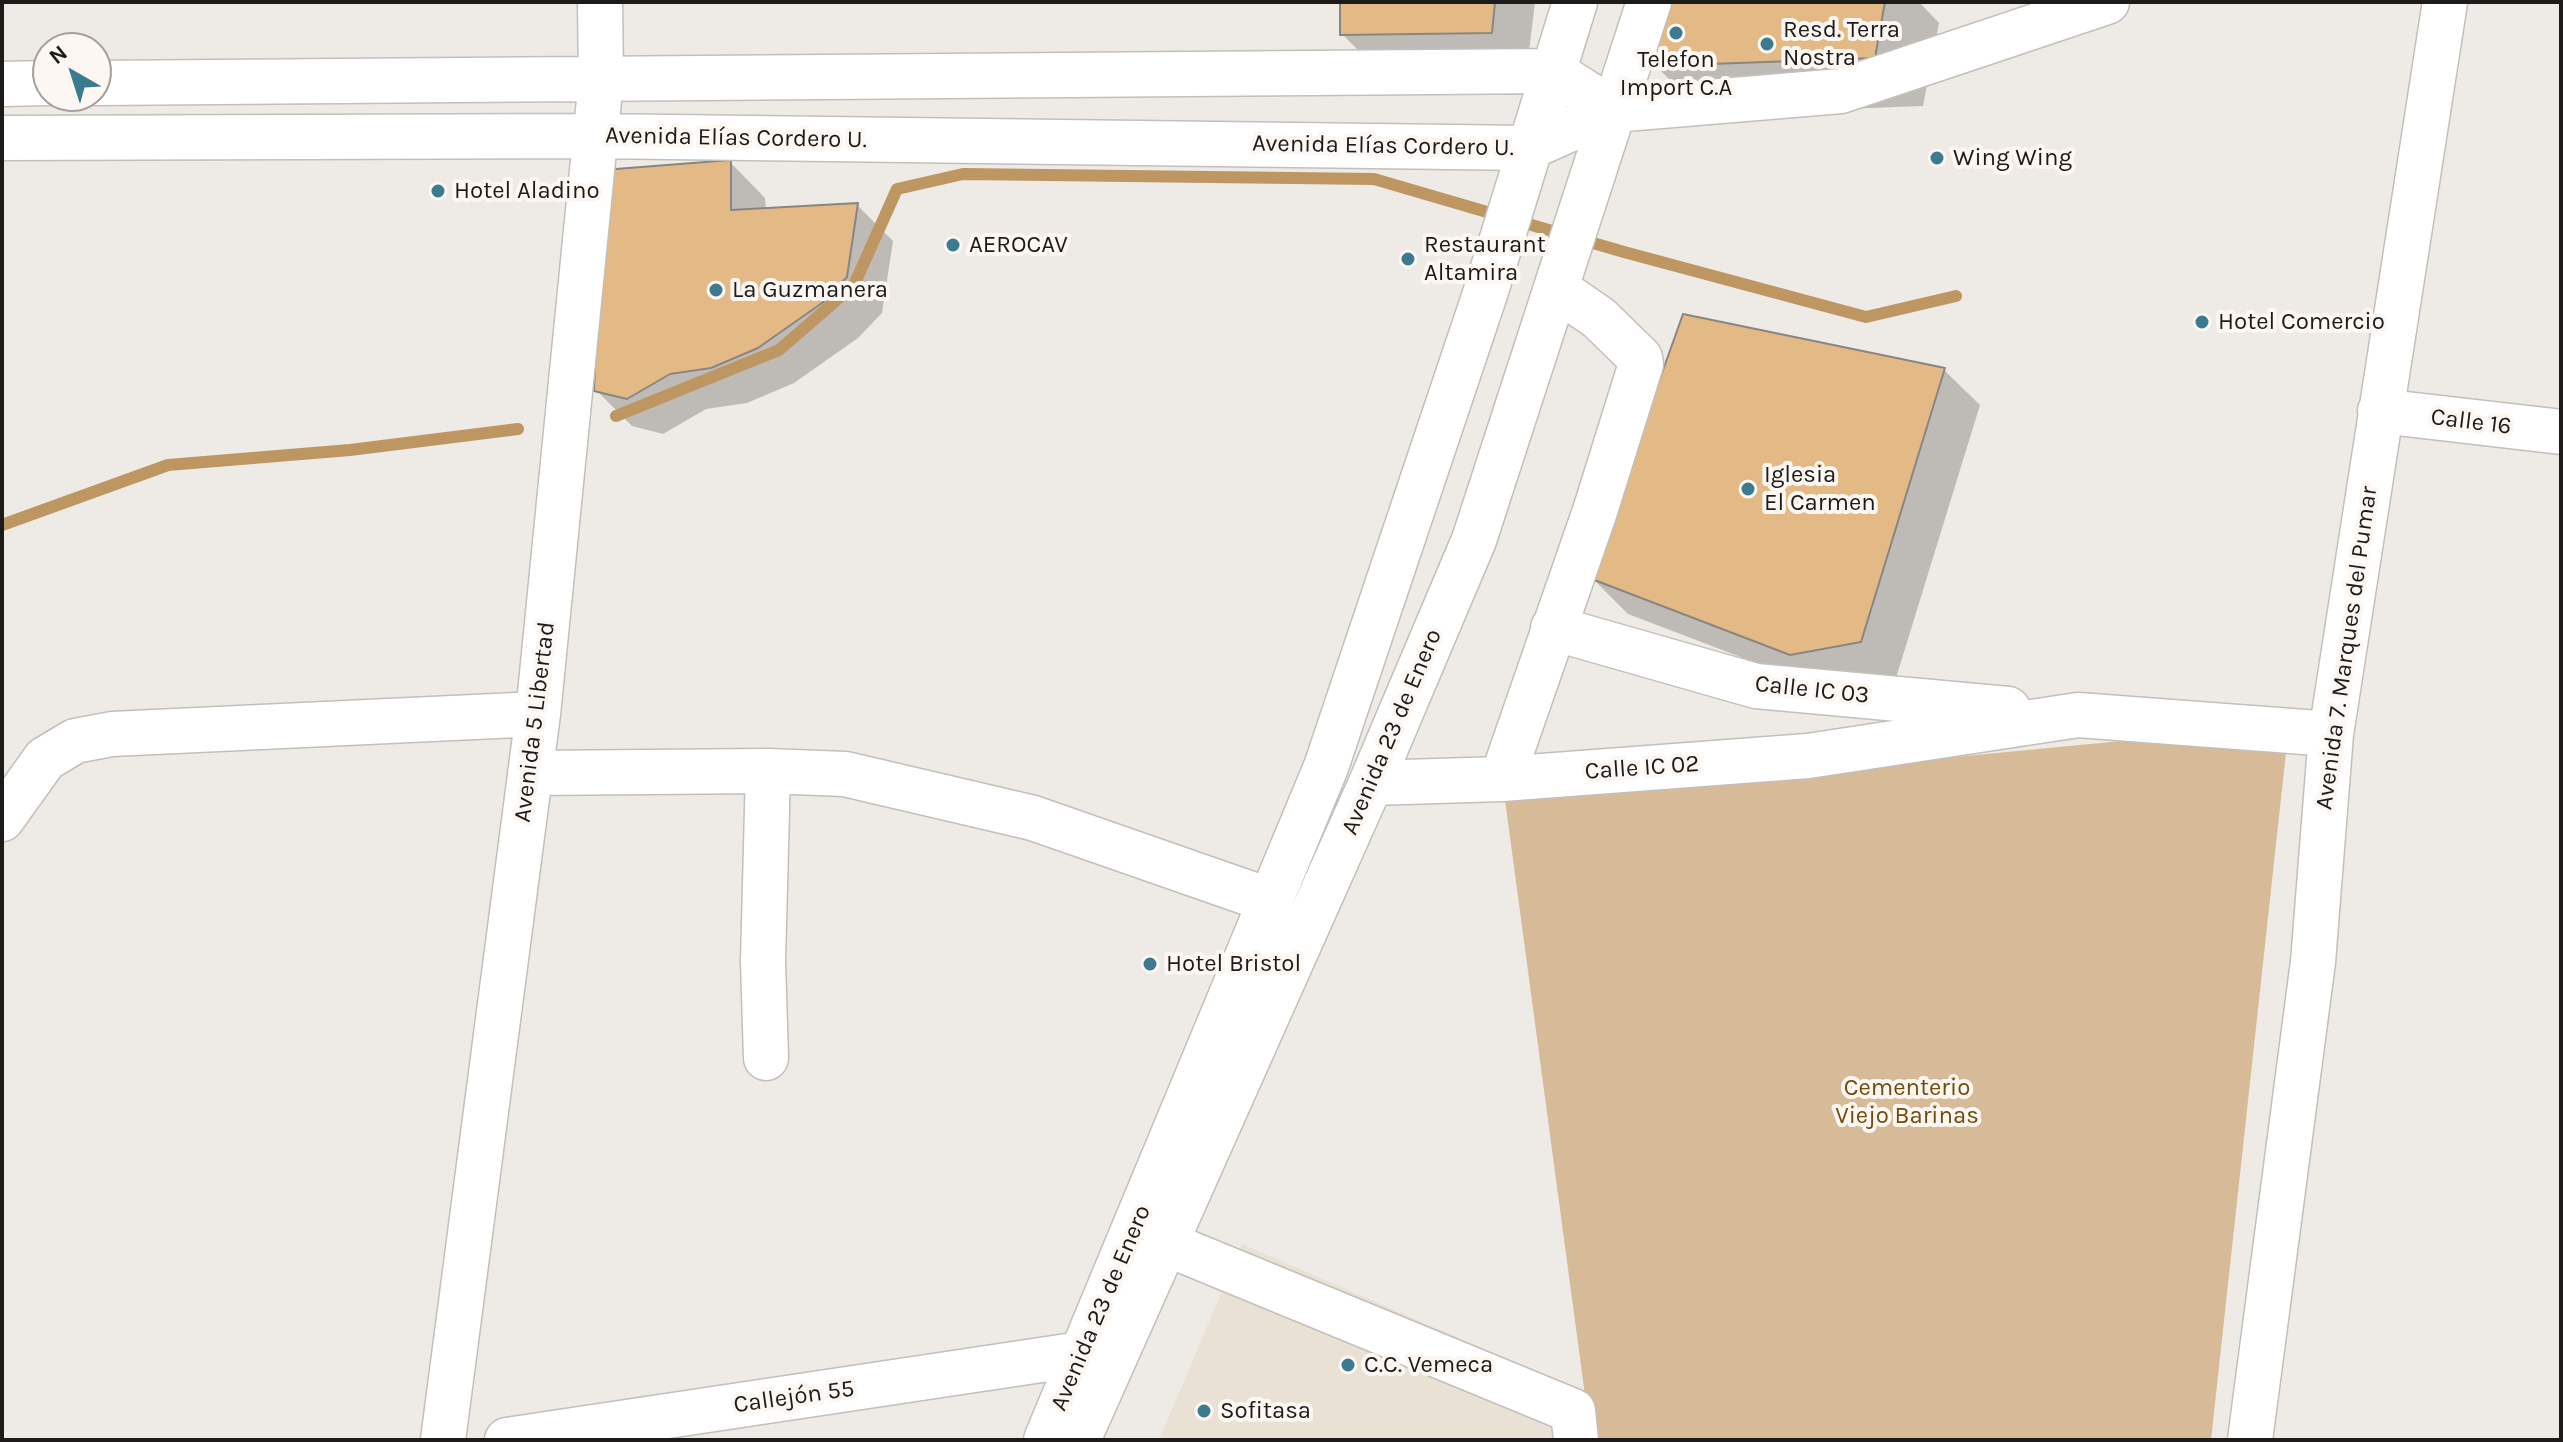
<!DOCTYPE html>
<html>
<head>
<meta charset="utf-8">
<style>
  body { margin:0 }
  #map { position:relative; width:2563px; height:1442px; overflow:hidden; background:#eeeae5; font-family:Karla,sans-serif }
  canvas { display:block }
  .frame { position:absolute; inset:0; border:4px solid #1d1b1a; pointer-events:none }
  .north { position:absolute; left:32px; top:32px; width:80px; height:80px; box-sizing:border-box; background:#fcf7f2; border:2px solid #a39f9c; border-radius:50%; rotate:321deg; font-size:22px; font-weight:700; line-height:32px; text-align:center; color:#1d1b1a }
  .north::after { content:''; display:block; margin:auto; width:28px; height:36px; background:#3c7a90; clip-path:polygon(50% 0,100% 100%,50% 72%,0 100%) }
</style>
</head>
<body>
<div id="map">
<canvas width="2563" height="1442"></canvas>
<div class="frame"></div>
<div class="north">N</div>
</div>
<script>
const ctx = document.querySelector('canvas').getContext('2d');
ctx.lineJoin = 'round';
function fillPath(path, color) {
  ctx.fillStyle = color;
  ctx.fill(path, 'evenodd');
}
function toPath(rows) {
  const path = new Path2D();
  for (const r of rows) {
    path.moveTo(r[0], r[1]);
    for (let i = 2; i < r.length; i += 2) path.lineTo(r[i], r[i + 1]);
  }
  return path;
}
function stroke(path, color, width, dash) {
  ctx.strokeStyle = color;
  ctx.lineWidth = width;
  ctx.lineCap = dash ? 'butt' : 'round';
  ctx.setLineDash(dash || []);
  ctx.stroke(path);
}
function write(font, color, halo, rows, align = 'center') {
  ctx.font = font + ' Karla,sans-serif';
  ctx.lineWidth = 8;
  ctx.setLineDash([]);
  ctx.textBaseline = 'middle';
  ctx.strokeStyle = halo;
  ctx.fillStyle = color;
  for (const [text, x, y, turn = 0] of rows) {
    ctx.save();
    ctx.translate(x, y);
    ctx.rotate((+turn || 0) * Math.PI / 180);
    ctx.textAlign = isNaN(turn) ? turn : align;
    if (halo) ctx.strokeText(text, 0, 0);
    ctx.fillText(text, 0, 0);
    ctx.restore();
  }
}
fillPath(toPath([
  [1242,1244,1551,1378,1561,1440,1159,1440]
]), '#eae1d5');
fillPath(toPath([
  [2289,725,2211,1440,1591,1440,1505,800]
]), '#d7bb98');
fillPath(toPath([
  [1342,2,1535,2,1527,68,1378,70,1342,34],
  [1670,2,1919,2,1939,23,1923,106,1734,113,1700,110,1651,61],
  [730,162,765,198,766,210,857,205,893,241,882,313,858,338,794,383,747,403,706,409,663,434,632,426,596,390],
  [1944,370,1980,405,1896,678,1827,690,1628,614,1592,578]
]), '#0003');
stroke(toPath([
  [616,416,779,350,854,285,897,189,963,174,1374,179,1624,252,1866,317,1956,296],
  [2,525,168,465,350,450,518,429]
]), '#bd9662', 12);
const building = toPath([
  [1340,2,1495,2,1492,33,1340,35,1340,2],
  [1670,2,1885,2,1875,58,1684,65,1649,62,1670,2],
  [731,160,731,210,858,203,847,277,822,303,758,348,711,368,670,374,627,399,594,391,603,170,731,160],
  [1683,314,1945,368,1861,642,1790,655,1589,578,1683,314]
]);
fillPath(building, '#e3ba86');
stroke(building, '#898580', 2);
const minor = toPath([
  [96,83,1552,71,1613,110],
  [2,84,48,83],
  [2,138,594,136,1528,148,1613,110,1841,91,2107,2],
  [1557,289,1599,318,1640,358,1641,364,1595,511,1502,779,1808,756,2078,715,2331,734],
  [2380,411,2561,432],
  [1553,628,1756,686,2008,709],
  [530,773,768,771,845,774,1033,818,1271,901],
  [1371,783,1502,779],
  [2,819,45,759,75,741,112,734,538,714],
  [766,1058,763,961,768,771],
  [1167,1244,1573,1411,1576,1440],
  [443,1440,538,714,601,80,600,2],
  [507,1440,1081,1354],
  [1046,1440,1326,767,1485,294,1575,2],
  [1078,1440,1371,783,1474,540,1649,2],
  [2250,1440,2313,962,2331,734,2445,2]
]);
stroke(minor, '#c3bfba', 47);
stroke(minor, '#fff', 44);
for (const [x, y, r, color] of [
  [1676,33,8,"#3c7a90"],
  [1767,44,8,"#3c7a90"],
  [1937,158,8,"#3c7a90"],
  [438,191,8,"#3c7a90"],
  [953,245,8,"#3c7a90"],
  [1408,259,8,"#3c7a90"],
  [716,290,8,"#3c7a90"],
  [2202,322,8,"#3c7a90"],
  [1748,489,8,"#3c7a90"],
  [1150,964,8,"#3c7a90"],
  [1348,1365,8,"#3c7a90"],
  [1204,1411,8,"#3c7a90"]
]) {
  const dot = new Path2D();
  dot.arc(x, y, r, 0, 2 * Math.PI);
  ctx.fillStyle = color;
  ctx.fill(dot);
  stroke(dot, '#fcf7f2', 3);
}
write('24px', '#1d1b1a', '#fcf7f2', [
  ["Resd. Terra",1783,30],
  ["Nostra",1783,58],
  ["Telefon",1676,60,"center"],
  ["Import C.A",1676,88,"center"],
  ["Wing Wing",1953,158],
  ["Hotel Aladino",454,191],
  ["AEROCAV",969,245],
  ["Restaurant",1424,245],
  ["Altamira",1424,273],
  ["La Guzmanera",732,290],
  ["Hotel Comercio",2218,322],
  ["Iglesia",1764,475],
  ["El Carmen",1764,503],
  ["Hotel Bristol",1166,964],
  ["C.C. Vemeca",1364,1365],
  ["Sofitasa",1220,1411]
], 'left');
write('24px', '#1d1b1a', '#fcf7f2', [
  ["Avenida Elías Cordero U.",736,138,1],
  ["Avenida Elías Cordero U.",1383,146,1],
  ["Calle 16",2471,422,7],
  ["Avenida 7. Marques del Pumar",2347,648,-82],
  ["Calle IC 03",1812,690,6],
  ["Avenida 5 Libertad",535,722,-83],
  ["Avenida 23 de Enero",1392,732,-67],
  ["Calle IC 02",1642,768,-4],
  ["Avenida 23 de Enero",1101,1308,-67],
  ["Callejón 55",794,1397,-8]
]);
write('24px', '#724b0a', '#fcf7f2', [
  ["Cementerio",1907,1088],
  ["Viejo Barinas",1907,1116]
]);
</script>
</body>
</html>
